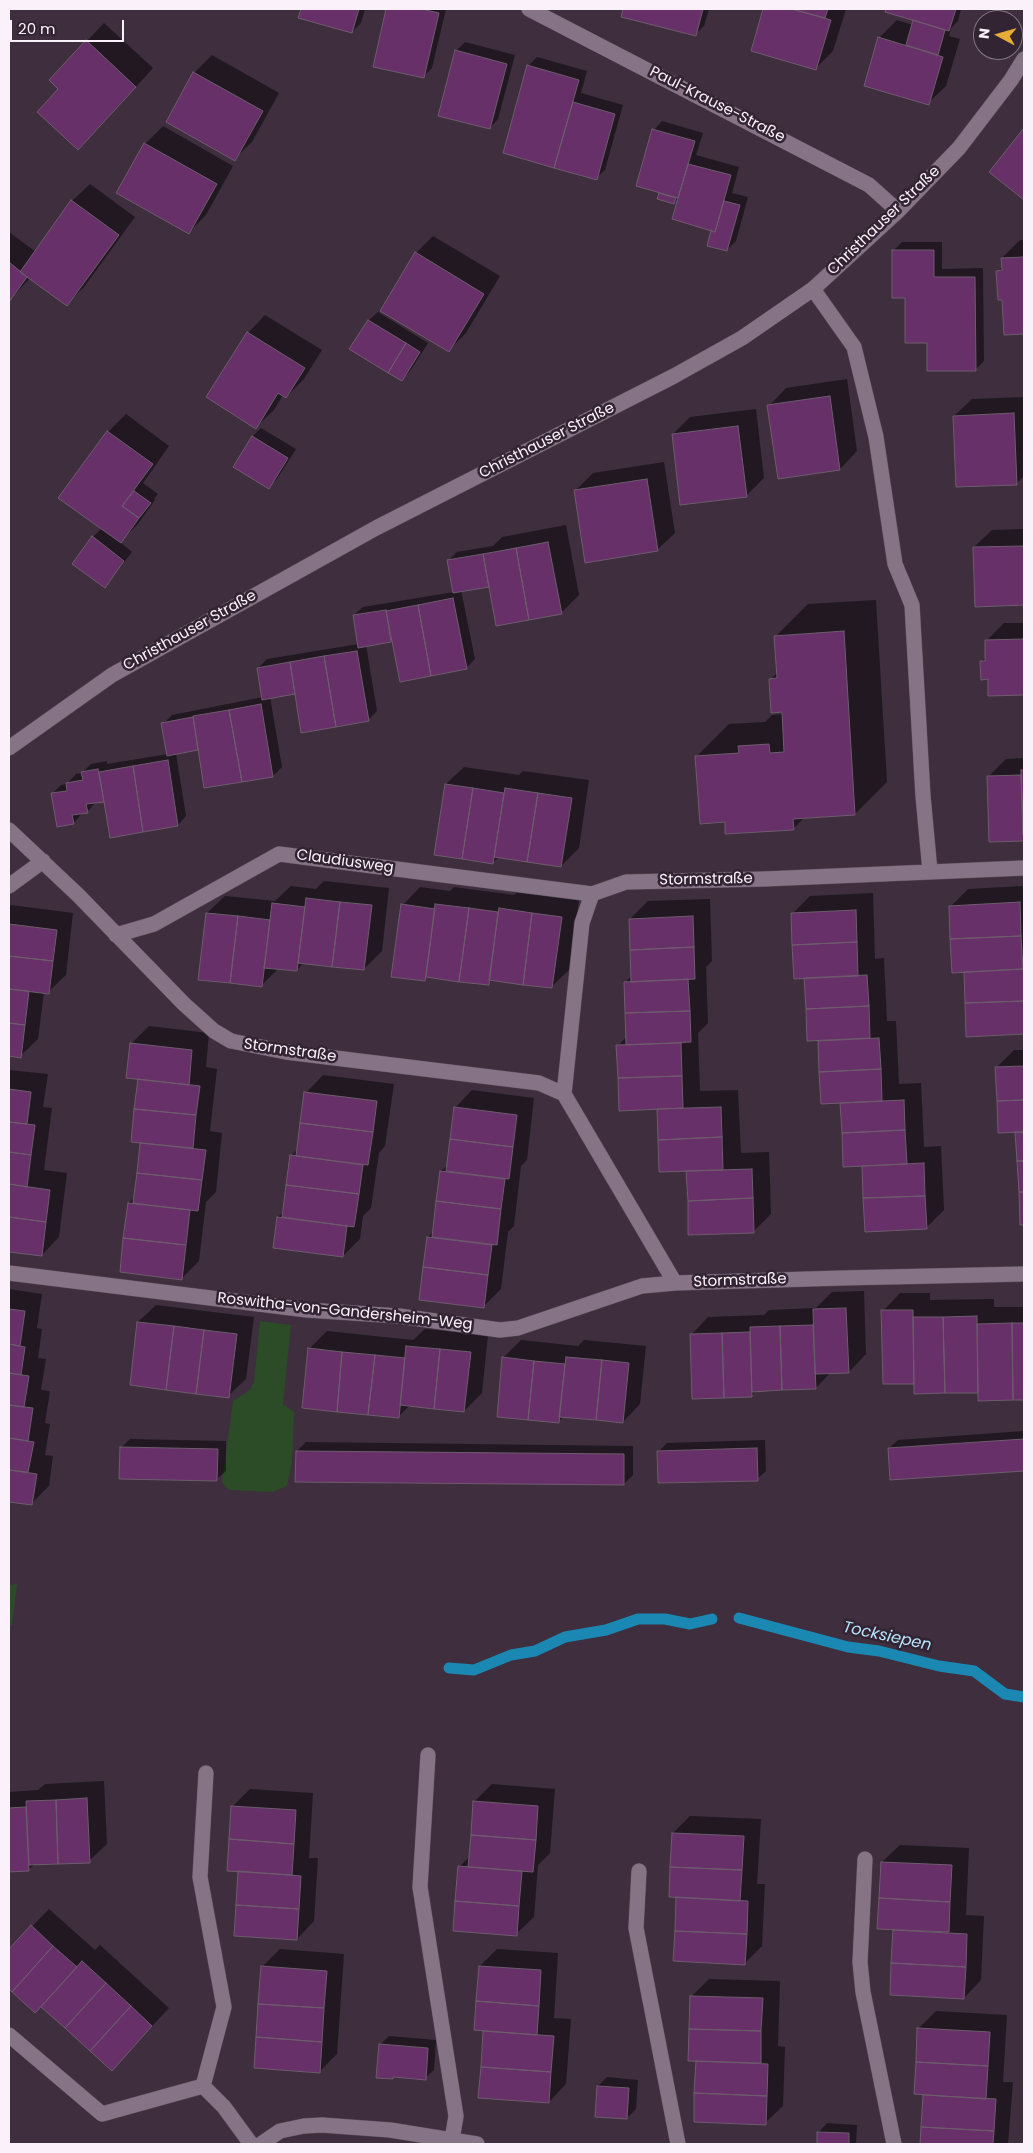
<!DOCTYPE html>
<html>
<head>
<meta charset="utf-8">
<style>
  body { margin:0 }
  #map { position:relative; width:1033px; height:2153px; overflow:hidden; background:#3e2e3e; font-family:Poppins,sans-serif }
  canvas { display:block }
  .frame { position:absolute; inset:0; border:10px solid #fbf1fb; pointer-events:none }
  .north { position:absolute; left:973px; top:10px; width:50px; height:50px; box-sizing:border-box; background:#332433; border:1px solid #837683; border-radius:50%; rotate:276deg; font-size:14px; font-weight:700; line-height:20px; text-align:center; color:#fbf1fb }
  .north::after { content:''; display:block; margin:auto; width:18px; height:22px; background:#e6ac36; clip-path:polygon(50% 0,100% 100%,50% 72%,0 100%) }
  .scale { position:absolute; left:10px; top:20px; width:114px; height:22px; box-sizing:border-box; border:2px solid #fbf1fb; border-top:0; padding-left:6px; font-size:15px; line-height:18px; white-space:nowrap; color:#fbf1fb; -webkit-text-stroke:4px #332433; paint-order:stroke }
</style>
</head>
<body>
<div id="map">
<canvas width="1033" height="2153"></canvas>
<div class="frame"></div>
<div class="north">N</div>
<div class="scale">20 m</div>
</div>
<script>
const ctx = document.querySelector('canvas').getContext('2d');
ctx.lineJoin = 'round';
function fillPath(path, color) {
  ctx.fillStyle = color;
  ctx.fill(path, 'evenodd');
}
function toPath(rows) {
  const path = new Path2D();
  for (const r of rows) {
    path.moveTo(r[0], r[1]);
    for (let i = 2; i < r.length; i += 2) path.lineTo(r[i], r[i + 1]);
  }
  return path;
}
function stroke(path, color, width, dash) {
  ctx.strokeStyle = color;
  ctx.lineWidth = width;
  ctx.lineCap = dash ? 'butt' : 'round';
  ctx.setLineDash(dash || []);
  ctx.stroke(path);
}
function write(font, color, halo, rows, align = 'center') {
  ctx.font = font + ' Poppins,sans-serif';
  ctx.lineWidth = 5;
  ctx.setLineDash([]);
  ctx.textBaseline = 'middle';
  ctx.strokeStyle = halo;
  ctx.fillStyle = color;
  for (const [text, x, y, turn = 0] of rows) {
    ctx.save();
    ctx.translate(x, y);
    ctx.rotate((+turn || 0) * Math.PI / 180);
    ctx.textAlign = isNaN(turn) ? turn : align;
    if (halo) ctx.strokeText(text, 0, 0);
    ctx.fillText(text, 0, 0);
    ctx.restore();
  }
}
fillPath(toPath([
  [260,1321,291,1325,283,1404,294,1412,292,1462,287,1486,273,1492,229,1490,222,1482,233,1401,250,1390,254,1382],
  [17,1584,12,1625,9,1625,9,1585]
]), '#2b4c27');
fillPath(toPath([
  [302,9,365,9,361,23,352,32,300,17],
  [387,9,446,9,432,68,423,77,375,66],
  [624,9,709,9,704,26,696,34,622,16],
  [765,9,794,11,794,9,846,9,833,51,816,68,752,50],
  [887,9,961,9,958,21,951,28,949,36,960,39,946,86,928,103,879,38,897,20,913,25,915,20,886,11],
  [104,23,153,68,96,131,50,80],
  [465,42,515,55,498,119,490,128,456,51],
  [212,55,279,93,252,142,234,159,194,73],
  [537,57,587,71,581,93,623,105,605,170,596,178,504,152,528,66],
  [662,121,703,133,696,155,739,167,732,193,748,197,736,241,727,250,712,229,681,196,674,202,658,198,660,192,654,130],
  [163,126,233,166,206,215,188,233,118,193,145,144],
  [1024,129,1024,199,991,172],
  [90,184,135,217,84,287,67,304,30,278,9,301,9,232,36,252,72,201],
  [433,236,500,276,466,333,448,351,416,253],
  [1020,240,1024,240,1024,333,1006,333,1003,299,998,271,1003,266,1002,258],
  [902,242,942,242,942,269,983,268,984,361,976,369,928,341,906,296,893,251],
  [378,312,428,343,410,371,402,380,351,349,369,320],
  [265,315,322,350,304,379,286,397,283,395,274,410,256,427,248,333],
  [847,379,857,451,840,469,769,406,786,388],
  [1024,397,1024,476,1016,484,954,416,972,399],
  [756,409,764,478,746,496,673,434,690,417],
  [126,414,169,446,143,483,158,494,154,499,155,500,138,524,120,542,132,552,105,587,93,537,102,528,60,498,108,432],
  [261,428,296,449,277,479,268,488,234,467,253,436],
  [664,462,675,533,657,550,575,491,593,473],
  [566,525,579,595,561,613,490,584,461,590,475,659,466,668,392,641,366,645,377,711,368,720,296,693,270,697,282,767,273,776,206,787,199,748,176,753,186,816,178,825,105,800,96,802,87,812,82,813,74,823,52,794,61,785,67,784,76,774,82,773,91,764,107,761,107,764,168,754,163,724,172,715,263,697,258,668,267,659,359,644,354,615,363,607,454,592,449,560,457,552,493,546,502,537],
  [1024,529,1024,604,976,605,974,547,992,530],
  [876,600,887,782,855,814,805,817,793,829,726,821,697,756,729,724,765,722,772,715,783,714,771,679,778,672,776,636,808,604],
  [1004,623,1024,623,1024,694,989,695,989,678,982,661,987,656,986,641],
  [1024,758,1024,839,988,777,1006,759],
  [464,767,519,775,523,771,589,780,579,848,561,866,499,857,493,862,446,784],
  [324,881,389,888,382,951,364,969,304,962,297,970,279,968,262,985,207,913,225,896,275,901,291,886,316,889],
  [1024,886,1024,1033,968,1036,965,970,951,906,968,889],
  [420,887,450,891,454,887,514,895,518,891,579,900,569,970,551,987,493,979,488,984,428,976,424,980,403,905],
  [873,893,875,959,884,958,887,1021,896,1021,899,1084,921,1083,924,1147,941,1146,944,1210,926,1228,863,1165,842,1101,822,1103,819,1040,793,913,810,896],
  [710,899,712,961,706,967,708,1023,698,1033,700,1091,738,1090,741,1153,769,1152,771,1214,753,1232,687,1170,658,1108,618,1046,627,1036,625,983,632,975,630,919,648,901],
  [11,905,73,913,66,975,48,992,44,992,38,1039,20,1056,9,1055,9,907],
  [149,1026,209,1033,206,1067,217,1069,210,1131,222,1133,216,1192,206,1202,199,1261,182,1278,129,1203,135,1197,142,1141,140,1078,131,1044],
  [1014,1050,1024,1050,1024,1223,1021,1224,1016,1131,996,1068],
  [9,1070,48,1074,43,1107,52,1108,44,1170,67,1173,59,1237,42,1255,9,1251],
  [323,1075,394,1084,385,1146,379,1153,371,1208,363,1216,360,1239,343,1256,278,1217,284,1211,291,1156,298,1149,306,1093],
  [472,1090,534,1098,527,1160,521,1166,514,1226,508,1232,501,1289,483,1307,420,1299,428,1237,434,1231,441,1171,448,1165,455,1108],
  [9,1289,42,1294,37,1328,42,1329,38,1358,46,1359,41,1390,50,1391,45,1423,50,1424,45,1455,53,1456,49,1486,31,1504,9,1501],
  [864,1291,866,1354,849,1372,831,1372,816,1388,757,1390,751,1396,691,1335,708,1317,764,1315,769,1310,816,1308,832,1292],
  [900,1293,930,1293,930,1300,994,1299,994,1307,1024,1307,1024,1398,979,1399,980,1391,915,1383,883,1311],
  [156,1305,254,1317,246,1379,228,1396,138,1322],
  [425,1329,488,1335,482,1393,464,1411,410,1405,398,1417,309,1349,327,1331,413,1340],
  [521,1340,578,1346,584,1340,646,1346,640,1404,623,1422,564,1416,558,1422,503,1358],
  [1024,1431,1024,1470,892,1479,889,1448,898,1440],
  [130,1439,226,1441,226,1471,217,1479,121,1448],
  [765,1440,766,1471,757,1479,659,1451,667,1443],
  [306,1442,633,1446,633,1475,624,1484,297,1451],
  [104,1781,107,1844,89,1861,35,1864,28,1870,9,1871,9,1792,38,1790,45,1784],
  [492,1784,555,1789,550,1853,538,1865,534,1917,516,1934,459,1867,470,1856,474,1802],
  [250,1789,313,1793,309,1858,318,1858,314,1921,297,1939,239,1870,232,1807],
  [690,1816,761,1819,757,1884,765,1884,762,1946,744,1964,678,1896,673,1833],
  [900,1845,969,1848,966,1915,984,1916,981,1980,964,1998,891,1994,894,1929,882,1862],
  [49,1909,95,1950,100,1945,169,2008,112,2069,41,2005,35,2011,9,1988,9,1951],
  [280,1949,344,1954,337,2054,320,2071,262,1967],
  [497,1949,558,1953,554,2018,571,2019,566,2084,549,2102,479,2097,485,2030,480,1966],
  [709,1979,780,1981,778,2046,785,2047,783,2106,765,2123,697,2060,692,1996],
  [936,2011,1007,2015,1003,2082,1013,2082,1008,2144,922,2144,924,2094,918,2029],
  [389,2036,436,2040,434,2070,425,2078,395,2076,393,2078,380,2045],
  [607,2077,638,2080,636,2109,627,2118,598,2086],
  [827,2123,857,2125,856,2144,818,2144,819,2132]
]), '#0007');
stroke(toPath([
  [739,1618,848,1647,879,1651,939,1666,974,1671,1005,1694,1024,1697],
  [449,1668,474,1670,511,1655,535,1651,565,1637,606,1630,638,1619,665,1619,690,1624,712,1619]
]), '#1a88b3', 11);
const building = toPath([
  [301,9,359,9,352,33,298,18,301,9],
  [386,9,421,9,439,13,424,78,373,67,386,9],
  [623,9,703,9,696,36,621,17,623,9],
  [763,9,792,9,831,20,816,70,751,51,763,9],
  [792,9,828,9,825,18,792,9],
  [886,9,956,9,949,31,885,12,886,9],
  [913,20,945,30,938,55,906,45,913,20],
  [878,37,943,57,929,105,864,86,878,37],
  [86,40,136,87,78,150,37,112,58,89,49,80,86,40],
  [455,50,507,64,490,129,438,116,455,50],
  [527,65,579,80,554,168,503,153,527,65],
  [193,72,263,111,235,161,166,122,193,72],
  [573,102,615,114,597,180,554,168,573,102],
  [1024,128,1024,200,989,172,1024,128],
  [652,129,695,141,678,198,636,186,652,129],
  [144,143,217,184,189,234,116,193,144,143],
  [688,164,731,175,715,232,672,219,688,164],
  [659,193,676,198,674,204,657,199,659,193],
  [71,200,119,235,67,306,20,272,71,200],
  [724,201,740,205,727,251,707,246,711,230,715,232,724,201],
  [892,250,934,250,934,277,975,277,976,371,927,371,927,343,905,343,905,298,892,298,892,250],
  [415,252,484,294,449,352,380,311,415,252],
  [1024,257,1024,334,1004,335,1002,300,998,300,996,271,1002,270,1001,258,1024,257],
  [9,262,27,277,9,302,9,262],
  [368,320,406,343,388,373,349,349,368,320],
  [247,332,305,368,286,398,278,393,256,429,206,397,247,332],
  [406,343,420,352,402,381,388,373,406,343],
  [830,396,840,470,778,479,767,405,830,396],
  [1014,413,1017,485,956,487,953,416,1014,413],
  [738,426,747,497,680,505,672,434,738,426],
  [107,431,153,464,122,506,139,518,121,543,58,498,107,431],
  [252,436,288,458,269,489,233,467,252,436],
  [647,479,658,551,585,563,574,490,647,479],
  [134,491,151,503,139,518,122,506,134,491],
  [92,536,124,561,105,588,72,564,92,536],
  [548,542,562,614,529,620,516,548,548,542],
  [1024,546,1024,605,975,607,973,547,1024,546],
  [516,548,529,620,496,626,483,554,516,548],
  [483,554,489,587,453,593,447,560,483,554],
  [453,598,467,669,431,676,418,605,453,598],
  [418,605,431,676,400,682,386,611,418,605],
  [386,610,391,642,358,648,353,615,386,610],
  [844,631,855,815,793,819,794,830,725,834,725,822,700,824,695,756,739,753,738,746,769,744,770,753,784,752,782,712,771,713,769,679,777,678,774,636,844,631],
  [1024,639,1024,695,988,696,988,679,981,680,980,661,985,661,985,640,1024,639],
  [357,651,369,721,336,727,324,656,357,651],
  [324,656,336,727,301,733,290,662,324,656],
  [290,662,295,694,262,700,257,668,290,662],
  [261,704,273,777,242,782,229,710,261,704],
  [229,710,242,782,204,788,193,716,229,710],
  [193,717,198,750,167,756,161,723,193,717],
  [168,760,178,826,143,832,133,766,168,760],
  [133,766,143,832,110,838,99,772,133,766],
  [98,769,104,802,86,804,88,813,72,815,74,824,57,827,51,793,67,791,66,783,83,780,81,772,98,769],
  [1021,770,1024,770,1023,835,1021,775,1021,770],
  [1021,775,1024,841,989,842,987,776,1021,775],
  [445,784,473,788,462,859,434,855,445,784],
  [473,788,504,793,493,864,462,859,473,788],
  [505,788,538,793,527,862,494,857,505,788],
  [538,793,572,798,561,867,527,862,538,793],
  [306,898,340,902,332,967,298,963,306,898],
  [340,902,372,905,364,970,332,967,340,902],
  [1020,902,1021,936,950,939,949,906,1020,902],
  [272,903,305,907,297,971,264,968,272,903],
  [401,904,435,909,425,981,391,977,401,904],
  [435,904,469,908,459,982,426,977,435,904],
  [469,908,498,912,489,985,459,982,469,908],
  [499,908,532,913,523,985,489,980,499,908],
  [856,910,857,942,792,945,791,913,856,910],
  [206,913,238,916,230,983,198,980,206,913],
  [532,913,562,917,552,988,523,985,532,913],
  [238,916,270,920,262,987,230,983,238,916],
  [693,916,694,947,630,950,629,919,693,916],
  [9,924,57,930,53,961,9,956,9,924],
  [1021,936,1023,969,952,973,950,939,1021,936],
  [857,942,858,976,794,979,792,945,857,942],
  [694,947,695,979,631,982,630,950,694,947],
  [9,956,53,961,49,994,9,989,9,956],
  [1023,969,1024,969,1024,1001,965,1003,964,972,1023,969],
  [867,975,869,1006,806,1009,804,978,867,975],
  [688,979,690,1011,625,1013,624,982,688,979],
  [9,989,29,991,25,1025,9,1023,9,989],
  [1024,1001,1024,1034,966,1037,965,1003,1024,1001],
  [869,1006,870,1038,807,1041,806,1009,869,1006],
  [690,1011,691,1042,626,1045,625,1013,690,1011],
  [9,1023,25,1025,21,1058,9,1056,9,1023],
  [879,1038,881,1069,819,1072,818,1041,879,1038],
  [130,1043,192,1050,189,1085,126,1078,130,1043],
  [681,1043,682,1076,618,1078,616,1045,681,1043],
  [1024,1066,1024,1100,997,1101,995,1067,1024,1066],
  [881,1069,882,1101,821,1104,819,1072,881,1069],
  [682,1076,683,1108,619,1111,618,1078,682,1076],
  [138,1079,200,1086,196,1115,134,1109,138,1079],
  [9,1089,31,1092,27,1124,9,1122,9,1089],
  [304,1092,377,1101,373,1132,300,1123,304,1092],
  [904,1100,905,1130,842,1133,840,1103,904,1100],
  [1024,1100,1024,1132,998,1133,997,1101,1024,1100],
  [454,1107,517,1115,513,1147,450,1139,454,1107],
  [721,1107,722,1137,658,1140,657,1109,721,1107],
  [134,1109,196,1115,193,1148,131,1142,134,1109],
  [9,1122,35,1125,31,1155,9,1152,9,1122],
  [300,1123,373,1132,368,1165,296,1156,300,1123],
  [905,1130,907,1164,843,1167,842,1133,905,1130],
  [1015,1132,1024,1132,1024,1161,1017,1161,1015,1132],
  [722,1137,723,1170,659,1172,658,1140,722,1137],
  [450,1139,513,1147,509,1179,446,1171,450,1139],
  [140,1143,206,1150,202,1180,137,1173,140,1143],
  [9,1152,31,1155,27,1187,9,1184,9,1152],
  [290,1155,363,1165,359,1194,286,1185,290,1155],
  [1017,1161,1024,1161,1024,1192,1019,1192,1017,1161],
  [924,1163,925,1196,863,1198,862,1166,924,1163],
  [752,1169,753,1198,688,1201,686,1171,752,1169],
  [440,1171,505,1179,501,1209,436,1201,440,1171],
  [137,1173,202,1180,198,1211,133,1203,137,1173],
  [9,1184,50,1190,46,1222,9,1217,9,1184],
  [286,1185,359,1194,354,1227,282,1217,286,1185],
  [1019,1192,1024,1192,1024,1225,1020,1225,1019,1192],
  [925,1196,927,1229,865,1232,863,1198,925,1196],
  [753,1198,754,1233,688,1235,688,1201,753,1198],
  [436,1201,501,1209,497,1245,432,1237,436,1201],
  [128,1203,190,1210,186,1245,123,1238,128,1203],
  [9,1217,46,1222,42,1256,9,1252,9,1217],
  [277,1217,347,1226,343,1257,273,1248,277,1217],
  [427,1237,492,1245,488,1275,423,1267,427,1237],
  [123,1238,186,1245,182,1280,120,1272,123,1238],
  [423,1267,488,1275,484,1308,419,1300,423,1267],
  [846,1308,849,1373,815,1374,813,1309,846,1308],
  [9,1309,25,1311,20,1346,9,1344,9,1309],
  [881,1310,913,1310,914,1384,883,1384,881,1310],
  [977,1316,978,1393,945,1393,943,1317,977,1316],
  [913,1317,943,1317,945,1393,914,1394,913,1317],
  [137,1322,174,1326,166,1390,130,1385,137,1322],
  [1012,1323,1013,1400,978,1401,977,1324,1012,1323],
  [1012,1323,1024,1323,1024,1400,1013,1400,1012,1323],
  [813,1325,816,1389,782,1390,780,1326,813,1325],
  [174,1326,204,1330,196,1394,166,1390,174,1326],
  [780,1326,782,1390,752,1392,750,1327,780,1326],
  [204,1330,237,1334,229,1398,196,1394,204,1330],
  [750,1332,752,1397,724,1398,722,1333,750,1332],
  [722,1333,724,1398,692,1399,690,1334,722,1333],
  [9,1344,25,1347,21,1375,9,1373,9,1344],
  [406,1346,440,1349,434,1409,400,1405,406,1346],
  [308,1348,342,1352,337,1412,302,1408,308,1348],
  [440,1349,471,1352,464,1412,434,1409,440,1349],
  [342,1352,375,1355,368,1415,337,1412,342,1352],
  [375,1355,405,1358,399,1418,368,1415,375,1355],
  [502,1357,534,1361,528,1420,497,1417,502,1357],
  [566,1357,602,1360,596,1420,559,1417,566,1357],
  [602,1360,629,1363,623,1423,596,1420,602,1360],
  [534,1361,565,1364,559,1423,528,1420,534,1361],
  [9,1373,29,1376,24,1407,9,1405,9,1373],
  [9,1405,33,1408,28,1441,9,1438,9,1405],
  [9,1438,34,1442,28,1472,9,1470,9,1438],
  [1024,1439,1024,1471,890,1480,888,1448,1024,1439],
  [120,1447,218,1449,217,1481,119,1479,120,1447],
  [757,1448,758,1481,658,1483,657,1451,757,1448],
  [296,1451,624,1454,624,1485,295,1482,296,1451],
  [9,1470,37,1474,32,1505,9,1502,9,1470],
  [87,1798,90,1863,58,1864,56,1800,87,1798],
  [56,1800,58,1864,29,1865,26,1801,56,1800],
  [473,1801,538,1806,536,1840,471,1835,473,1801],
  [231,1806,296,1810,294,1844,229,1839,231,1806],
  [26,1807,29,1871,9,1872,9,1808,26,1807],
  [672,1833,744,1836,742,1870,670,1867,672,1833],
  [471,1835,536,1840,533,1872,468,1867,471,1835],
  [229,1839,294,1844,292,1875,227,1871,229,1839],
  [881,1862,952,1865,950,1902,879,1898,881,1862],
  [458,1866,522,1871,519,1906,455,1901,458,1866],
  [670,1867,742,1870,740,1901,669,1897,670,1867],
  [238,1871,301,1876,299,1909,236,1905,238,1871],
  [676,1897,748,1901,747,1934,675,1931,676,1897],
  [879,1898,950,1902,949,1932,877,1929,879,1898],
  [455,1901,519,1906,517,1936,453,1931,455,1901],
  [236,1905,299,1909,297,1940,234,1936,236,1905],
  [31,1925,53,1946,12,1992,9,1989,9,1949,31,1925],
  [893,1930,967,1934,966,1967,891,1963,893,1930],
  [675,1931,747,1934,745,1965,673,1961,675,1931],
  [53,1946,77,1967,35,2013,12,1992,53,1946],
  [82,1961,106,1983,65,2028,41,2007,82,1961],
  [891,1963,966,1967,964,1999,890,1995,891,1963],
  [261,1966,327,1971,324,2008,258,2004,261,1966],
  [479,1966,541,1970,539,2006,476,2001,479,1966],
  [106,1983,131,2006,90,2051,65,2028,106,1983],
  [690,1996,763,1998,761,2031,689,2029,690,1996],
  [476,2001,539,2006,537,2035,474,2030,476,2001],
  [258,2004,324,2008,322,2042,256,2037,258,2004],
  [131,2006,152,2026,112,2071,90,2051,131,2006],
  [917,2028,990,2032,988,2066,916,2062,917,2028],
  [689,2029,761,2031,761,2063,688,2061,689,2029],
  [483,2031,554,2036,551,2072,481,2067,483,2031],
  [256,2037,322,2042,320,2073,254,2068,256,2037],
  [379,2044,428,2048,426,2080,393,2077,393,2079,376,2078,379,2044],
  [696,2061,768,2064,767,2096,694,2093,696,2061],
  [916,2062,988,2066,986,2099,914,2094,916,2062],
  [481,2067,551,2072,549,2103,478,2098,481,2067],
  [597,2086,629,2088,627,2119,595,2117,597,2086],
  [694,2093,767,2096,766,2125,694,2122,694,2093],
  [923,2095,996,2099,994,2131,921,2127,923,2095],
  [921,2127,994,2131,993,2144,920,2144,921,2127],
  [817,2132,849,2133,849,2144,817,2144,817,2132]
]);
fillPath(building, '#673069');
stroke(building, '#6e5c6d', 1);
const lane = toPath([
  [428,1755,420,1887,456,2116,452,2140],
  [865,1859,860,1962,863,1992,894,2144],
  [639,1871,636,1928,678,2144],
  [9,2035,102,2114,203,2086,224,2107,251,2144],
  [203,2086,224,2007,200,1877,206,1773]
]);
const street = toPath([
  [529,9,869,185,898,211],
  [813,289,854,347,876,437,895,564,912,605,923,796,930,871],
  [9,748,112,675,376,528,674,376,742,338,813,289,898,211,959,148,1011,80,1024,59],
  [9,830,78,895,184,1004,214,1031,231,1041,286,1052,539,1083,564,1094],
  [9,886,43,861],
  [116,935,154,924,279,854,592,894],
  [9,1273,307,1310,399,1316,500,1330,518,1328,642,1286,675,1283,842,1278,1024,1274],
  [675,1283,564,1094,582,923,592,894,626,882,764,879,1024,868],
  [261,2144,280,2131,304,2126,322,2125,390,2130,477,2144]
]);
stroke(lane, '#584b58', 16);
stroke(street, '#584b58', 16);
stroke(lane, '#867486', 15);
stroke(street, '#867486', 15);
write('15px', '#fbf1fb', '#332433', [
  ["Paul-Krause-Straße",717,105,27],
  ["Christhauser Straße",884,221,-44],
  ["Christhauser Straße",547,441,-27],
  ["Christhauser Straße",190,631,-29],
  ["Claudiusweg",345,862,8],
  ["Stormstraße",706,880,-1],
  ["Stormstraße",290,1051,8],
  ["Stormstraße",740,1281,-2],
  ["Roswitha-von-Gandersheim-Weg",345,1312,6]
]);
write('italic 16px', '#b6e3fa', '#332433', [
  ["Tocksiepen",887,1637,12]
]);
</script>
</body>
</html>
